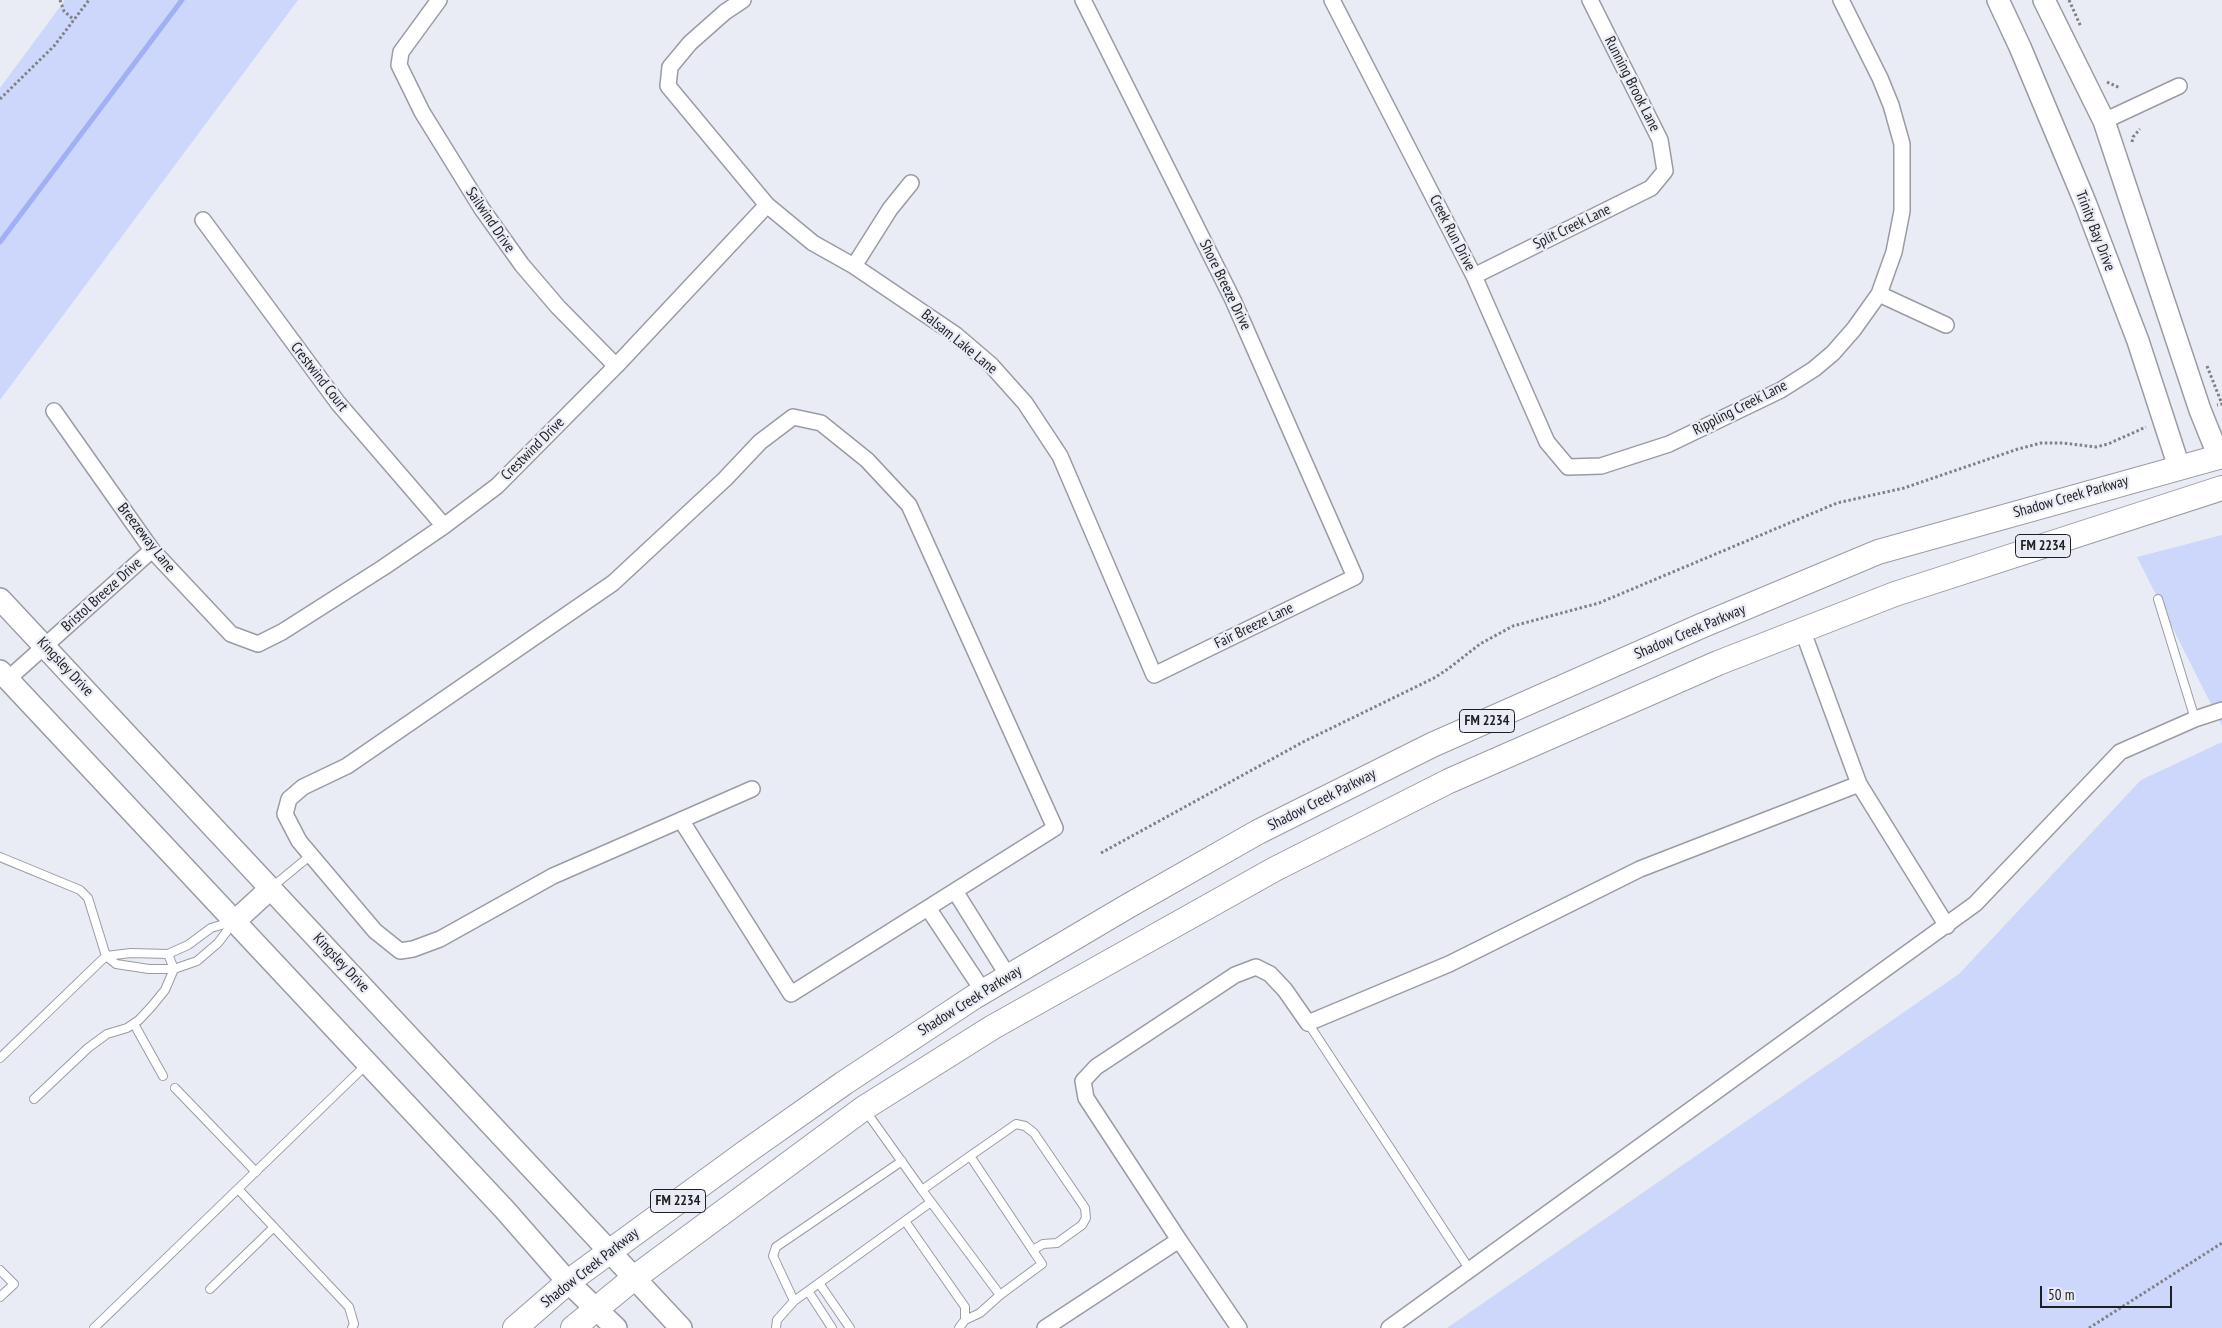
<!DOCTYPE html>
<html>
<head>
<meta charset="utf-8">
<style>
  body { margin:0 }
  #map { position:relative; width:2222px; height:1328px; overflow:hidden; background:#eaecf5; font-family:"PT Sans Narrow",sans-serif }
  canvas { display:block }
  .scale { position:absolute; left:2040px; top:1286px; width:132px; height:22px; box-sizing:border-box; border:2px solid #1e1f22; border-top:0; padding-left:6px; font-size:15px; line-height:18px; white-space:nowrap; color:#1e1f22; -webkit-text-stroke:4px #eaecf5; paint-order:stroke }
</style>
</head>
<body>
<div id="map">
<canvas width="2222" height="1328"></canvas>
<div class="scale">50 m</div>
</div>
<script>
const ctx = document.querySelector('canvas').getContext('2d');
ctx.lineJoin = 'round';
function fillPath(path, color) {
  ctx.fillStyle = color;
  ctx.fill(path, 'evenodd');
}
function toPath(rows) {
  const path = new Path2D();
  for (const r of rows) {
    path.moveTo(r[0], r[1]);
    for (let i = 2; i < r.length; i += 2) path.lineTo(r[i], r[i + 1]);
  }
  return path;
}
function stroke(path, color, width, dash) {
  ctx.strokeStyle = color;
  ctx.lineWidth = width;
  ctx.lineCap = dash ? 'butt' : 'round';
  ctx.setLineDash(dash || []);
  ctx.stroke(path);
}
function write(font, color, halo, rows, align = 'center') {
  ctx.font = font + ' "PT Sans Narrow",sans-serif';
  ctx.lineWidth = 4.5;
  ctx.setLineDash([]);
  ctx.textBaseline = 'middle';
  ctx.strokeStyle = halo;
  ctx.fillStyle = color;
  for (const [text, x, y, turn = 0] of rows) {
    ctx.save();
    ctx.translate(x, y);
    ctx.rotate((+turn || 0) * Math.PI / 180);
    ctx.textAlign = isNaN(turn) ? turn : align;
    if (halo) ctx.strokeText(text, 0, 0);
    ctx.fillText(text, 0, 0);
    ctx.restore();
  }
}
fillPath(toPath([
  [65,0,298,0,0,400,0,88],
  [2222,535,2222,726,2137,557],
  [2222,742,2222,1328,1447,1328,1959,974,2141,780]
]), '#cdd6fb');
stroke(toPath([
  [0,242,182,0]
]), '#a1aff4', 5);
const lane = toPath([
  [2158,599,2195,719],
  [0,857,80,890,88,898,106,956,116,964,149,969,174,969,197,961,218,943,233,923],
  [272,887,311,855],
  [1308,1023,1470,1270],
  [134,1024,163,1076],
  [0,1058,106,956,131,953,168,954,188,945,211,928,231,922],
  [175,1088,256,1172],
  [34,1099,88,1048,107,1034,127,1028,139,1020,152,1006,165,990,174,969,168,954],
  [865,1110,922,1190,970,1156,1042,1264,1000,1295,980,1313,965,1320],
  [970,1156,1016,1124,1025,1126,1034,1133,1085,1208,1086,1218,1082,1225,1057,1243,1043,1244,1033,1250],
  [238,1189,349,1307,354,1324,352,1328],
  [931,1202,1000,1295],
  [905,1221,965,1307,965,1320,959,1328],
  [0,1270,14,1284,0,1297],
  [819,1283,850,1328],
  [210,1289,274,1227],
  [808,1291,794,1301,773,1256,776,1247,902,1161],
  [94,1328,366,1065],
  [776,1328,777,1320,794,1301],
  [832,1328,808,1291,931,1202,922,1190]
]);
const street = toPath([
  [439,0,401,52,399,65,422,112,482,209,522,265,558,307,616,366],
  [743,0,725,12,690,43,670,67,668,86,767,205,813,243,854,266,956,335,991,365,1025,403,1060,456,1154,675,1355,577,1233,300,1083,0],
  [1332,0,1474,276,1547,442,1568,467,1601,466,1669,444,1781,390,1814,369,1833,353,1854,329,1879,294,1894,252,1902,211,1902,144,1891,105,1880,78,1841,0],
  [2104,121,2179,86],
  [203,220,338,403,444,526],
  [854,266,890,209,911,183],
  [1474,276,1651,188,1665,171,1660,140,1590,0],
  [1879,294,1946,325],
  [54,411,152,550,231,634,258,644,282,632,384,567,444,526,497,486,616,366,767,205],
  [1802,629,1859,784,1947,926],
  [8,679,152,550],
  [681,820,791,994,1055,828,909,505,867,460,821,423,793,417,760,442,725,479,613,583,347,766,303,787,289,799,285,814,299,841,375,931,400,951,413,949,440,939,553,876,752,789],
  [955,891,1008,976],
  [928,908,983,991],
  [1179,1240,1086,1098,1083,1081,1096,1067,1235,975,1256,967,1270,974,1285,990,1308,1023,1449,964,1640,869,1859,784],
  [1045,1328,1179,1240,1239,1328],
  [1389,1328,1975,904,2120,752,2195,719,2222,710]
]);
const secondary = toPath([
  [1998,0,2020,47,2085,202,2138,341,2179,467],
  [2044,0,2104,121,2200,410,2219,457],
  [0,599,681,1328],
  [0,671,505,1210,568,1282,616,1328],
  [234,922,271,888]
]);
const primary = toPath([
  [515,1328,568,1282,746,1152,844,1083,974,997,1128,906,1258,832,1432,745,1701,626,1878,552,2222,456],
  [573,1328,634,1278,864,1108,993,1027,1275,869,1449,781,1718,663,1895,594,2222,488]
]);
stroke(lane, '#9a9ca4', 10);
stroke(street, '#9a9ca4', 18);
stroke(secondary, '#9a9ca4', 24);
stroke(primary, '#9a9ca4', 26);
stroke(toPath([
  [60,0,64,11,74,20],
  [2069,0,2081,27],
  [2107,82,2120,88],
  [0,99,54,46,89,0],
  [2132,142,2133,137,2140,129],
  [2207,366,2222,404,2217,405],
  [1101,853,1303,742,1434,678,1448,669,1480,644,1513,626,1599,603,1837,503,1904,488,2018,449,2041,443,2063,443,2096,447,2108,444,2146,427],
  [2089,1328,2222,1243]
]), '#808187', 3, [2.5, 2.5]);
stroke(lane, '#fff', 8);
stroke(street, '#fff', 15);
stroke(secondary, '#fff', 21);
stroke(primary, '#fff', 24);
for (const [x, y, w] of [
  [2043,546,55],
  [1487,721,55],
  [678,1201,55]
]) {
  const box = new Path2D();
  box.roundRect(x - w / 2, y - 11.5, w, 23, 4);
  ctx.fillStyle = '#eaecf5';
  ctx.fill(box);
  stroke(box, '#1e1f22', 1);
}
write('bold 14px', '#1e1f22', null, [
  ["FM 2234",2043,546],
  ["FM 2234",1487,721],
  ["FM 2234",678,1201]
]);
write('15px', '#1e1f22', '#eaecf5', [
  ["Running Brook Lane",1632,84,63],
  ["Sailwind Drive",490,220,56],
  ["Split Creek Lane",1572,227,-26],
  ["Trinity Bay Drive",2095,231,69],
  ["Creek Run Drive",1452,233,63],
  ["Shore Breeze Drive",1225,285,64],
  ["Balsam Lake Lane",959,342,39],
  ["Crestwind Court",319,377,52],
  ["Rippling Creek Lane",1740,408,-27],
  ["Crestwind Drive",533,449,-45],
  ["Shadow Creek Parkway",2071,497,-16],
  ["Breezeway Lane",146,538,52],
  ["Bristol Breeze Drive",102,595,-42],
  ["Fair Breeze Lane",1254,626,-26],
  ["Shadow Creek Parkway",1690,632,-23],
  ["Kingsley Drive",65,667,47],
  ["Shadow Creek Parkway",1322,800,-27],
  ["Kingsley Drive",341,963,47],
  ["Shadow Creek Parkway",970,1001,-32],
  ["Shadow Creek Parkway",590,1268,-38]
]);
</script>
</body>
</html>
